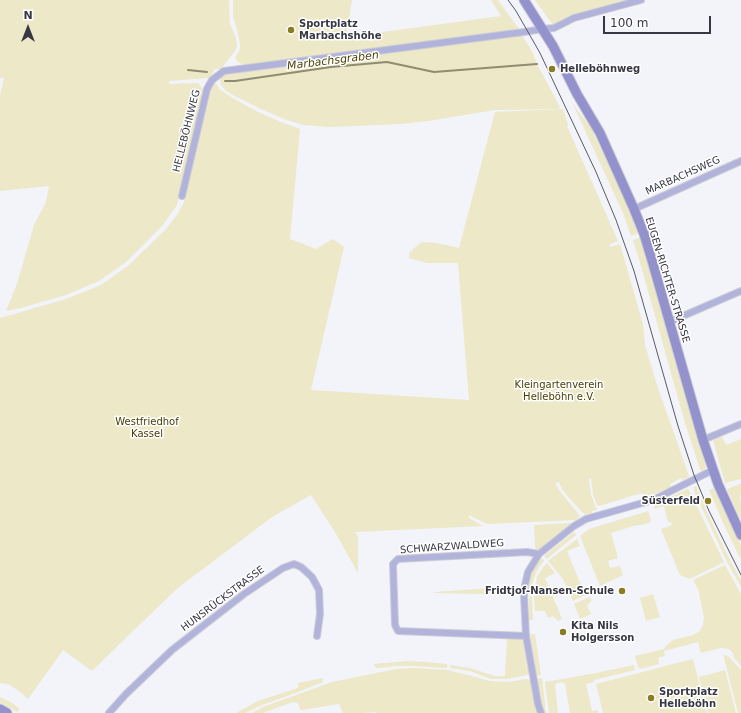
<!DOCTYPE html>
<html>
<head>
<meta charset="utf-8">
<style>
  body { margin:0 }
  #map { position:relative; width:741px; height:713px; overflow:hidden; background:#f3f3fa; font-family:"DejaVu Sans",sans-serif }
  canvas { display:block }
  .north { position:absolute; left:8px; top:8px; width:40px; height:40px; -webkit-text-stroke:3px #fff; paint-order:stroke; rotate:0deg; font-size:11px; font-weight:700; line-height:16px; text-align:center; color:#373744 }
  .north::after { content:''; display:block; margin:auto; width:14px; height:18px; background:#373744; clip-path:polygon(50% 0,100% 100%,50% 72%,0 100%) }
  .scale { position:absolute; left:603px; top:16px; width:108px; height:18px; box-sizing:border-box; border:2px solid #373744; border-top:0; padding-left:5px; font-size:12px; line-height:14px; white-space:nowrap; color:#373744; -webkit-text-stroke:3px #fff; paint-order:stroke }
</style>
</head>
<body>
<div id="map">
<canvas width="741" height="713"></canvas>
<div class="north">N</div>
<div class="scale">100 m</div>
</div>
<script>
const ctx = document.querySelector('canvas').getContext('2d');
ctx.lineJoin = 'round';
function fillPath(path, color) {
  ctx.fillStyle = color;
  ctx.fill(path, 'evenodd');
}
function toPath(rows) {
  const path = new Path2D();
  for (const r of rows) {
    path.moveTo(r[0], r[1]);
    for (let i = 2; i < r.length; i += 2) path.lineTo(r[i], r[i + 1]);
  }
  return path;
}
function stroke(path, color, width, dash) {
  ctx.strokeStyle = color;
  ctx.lineWidth = width;
  ctx.lineCap = dash ? 'butt' : 'round';
  ctx.setLineDash(dash || []);
  ctx.stroke(path);
}
function write(font, color, halo, rows, align = 'center') {
  ctx.font = font + ' "DejaVu Sans",sans-serif';
  ctx.lineWidth = 3;
  ctx.setLineDash([]);
  ctx.textBaseline = 'middle';
  ctx.strokeStyle = halo;
  ctx.fillStyle = color;
  for (const [text, x, y, turn = 0] of rows) {
    ctx.save();
    ctx.translate(x, y);
    ctx.rotate((+turn || 0) * Math.PI / 180);
    ctx.textAlign = isNaN(turn) ? turn : align;
    if (halo) ctx.strokeText(text, 0, 0);
    ctx.fillText(text, 0, 0);
    ctx.restore();
  }
}
fillPath(toPath([
  [0,0,229,0,230,24,236,38,237,46,235,51,221,69,215,69,209,78,169,81,169,84,198,83,204,91,177,205,162,226,126,262,99,281,66,295,21,308,6,311,17,284,34,225,46,202,49,186,0,191,0,95,4,78,0,78],
  [233,0,352,0,346,37,501,16,491,0,498,0,520,30,246,66,238,62,235,58,240,49,240,44,238,33,233,16],
  [535,0,627,0,571,16,553,25],
  [522,35,533,53,537,64,560,107,558,109,495,110,428,121,401,124,330,127,303,125,284,119,259,108,233,95,225,90,221,85,220,81,220,77,225,74],
  [215,81,219,89,231,97,258,112,281,122,300,129,290,239,316,249,333,239,344,247,311,390,469,400,458,263,427,263,409,258,409,253,413,249,422,242,437,243,459,248,495,112,563,109,568,125,567,126,618,241,610,244,610,247,620,244,643,324,645,345,657,385,689,476,689,477,683,480,681,478,670,484,671,487,645,498,642,493,599,506,597,505,593,494,591,478,589,479,591,495,597,510,592,511,592,513,585,515,569,498,562,489,559,482,555,483,559,490,580,516,576,520,487,524,469,515,469,518,483,526,355,532,358,537,358,573,335,532,311,495,272,517,179,587,135,629,92,671,63,650,28,699,19,691,8,684,0,683,0,318,66,299,101,285,129,265,166,229,177,215,184,202,208,95,214,82],
  [571,100,576,108,591,128,630,211,639,233,631,236,623,213],
  [641,237,705,459,706,465,705,469,701,472,685,423,641,266,633,240],
  [722,437,726,445,741,439,741,479,725,483,713,440],
  [740,484,741,484,741,494,740,497,741,505,741,519,737,513,735,507,727,489],
  [696,486,707,512,730,560,741,580,741,587,727,562,694,491,694,487],
  [714,488,741,545,741,560,724,525,709,490],
  [687,489,689,490,724,562,690,579,680,575,661,529,672,525,671,522,668,522,664,506,654,509,654,506,656,504],
  [648,511,651,520,649,523,641,525,640,525,633,526,611,533,618,558,608,561,610,568,620,566,623,575,600,586,580,536,589,529],
  [571,523,571,524,543,547,536,550,535,546,534,525],
  [574,532,575,533,576,535,547,559,544,556],
  [577,539,580,546,567,551,585,595,573,601,563,579,548,561],
  [542,558,544,561,539,567,535,575,532,585,532,592,528,592,531,574,536,565],
  [547,563,555,573,545,578,562,619,558,621,556,618,554,618,553,616,548,618,545,611,535,611,534,597,537,577,542,569],
  [725,565,741,594,741,666,734,658,733,653,729,649,721,648,701,653,698,642,664,651,665,656,658,658,659,664,640,669,638,667,635,656,664,649,667,645,673,640,693,635,700,631,703,625,704,617,698,589,693,580],
  [521,586,521,595,435,593,435,592],
  [653,594,660,617,646,621,640,598],
  [532,596,533,620,529,620,529,597],
  [590,597,591,601,587,606,591,614,580,619,574,604],
  [530,634,535,634,541,675,536,676],
  [507,638,521,639,523,641,527,668,530,673,527,675,507,679,491,679,470,671,451,668,450,666,450,665,470,668,495,676,505,676],
  [723,654,729,657,741,670,741,713,738,713],
  [693,659,707,713,603,713,596,684],
  [408,661,426,662,447,664,447,667,446,668,413,666,395,666,380,668,376,668,374,664],
  [634,665,635,670,594,680,594,682,586,684,592,711,598,710,598,713,570,713,565,684,562,682,557,683,555,685,558,713,549,713,545,682,596,673],
  [413,668,448,670,468,675,490,681,508,682,526,679,531,680,539,713,376,713,375,712,363,713,343,713,339,704,302,710,300,709,298,703,293,702,263,713,252,713,263,707,332,682,396,669],
  [725,670,736,713,708,713,699,677],
  [323,678,323,682,298,692,262,705,245,713,236,713,258,701,298,688,298,683],
  [542,678,546,713,543,713,542,710,536,679],
  [0,697,12,703,19,708,19,710,17,712,0,702]
]), '#ece8c8');
stroke(toPath([
  [188,70,207,72],
  [225,81,235,81,331,67,387,62,434,72,537,64]
]), '#918c6f', 2);
const minor = toPath([
  [182,196,207,89,212,80,224,71,524,32,543,29,554,28,574,18,641,0],
  [634,209,741,161],
  [669,322,741,291],
  [703,440,741,424],
  [526,636,398,631,395,625,393,564,398,559,527,552,539,554],
  [109,713,126,694,172,650,244,594,283,568,294,564,301,567,312,577,319,590,320,614,317,636],
  [541,713,538,704,526,636,524,596,525,585,528,572,539,554,574,526,586,519,653,500,713,470]
]);
const secondary = toPath([
  [524,0,553,46,577,94,600,133,634,209,644,234,653,264,703,440,718,484,741,535],
  [0,709,7,713]
]);
stroke(minor, '#cdcdd6', 8);
stroke(secondary, '#cdcdd6', 11);
stroke(minor, '#b2b3db', 6);
stroke(secondary, '#9392cc', 9);
stroke(toPath([
  [508,0,516,11,540,53,596,172,616,220,634,271,678,426,694,475,709,511,741,575]
]), '#595965', 1);
for (const [x, y, r, color] of [
  [291,30,4,"#897c22"],
  [552,69,4,"#897c22"],
  [708,501,4,"#897c22"],
  [622,591,4,"#897c22"],
  [563,632,4,"#897c22"],
  [651,698,4,"#897c22"]
]) {
  const dot = new Path2D();
  dot.arc(x, y, r, 0, 2 * Math.PI);
  ctx.fillStyle = color;
  ctx.fill(dot);
  stroke(dot, '#fff', 1.5);
}
write('bold 10px', '#373744', '#fff', [
  ["Sportplatz",299,24],
  ["Marbachshöhe",299,36],
  ["Helleböhnweg",560,69],
  ["Süsterfeld",700,501,"right"],
  ["Fridtjof-Nansen-Schule",614,591,"right"],
  ["Kita Nils",571,626],
  ["Holgersson",571,638],
  ["Sportplatz",659,692],
  ["Helleböhn",659,704]
], 'left');
write('10px', '#373744', '#fff', [
  ["HELLEBÖHNWEG",187,131,-76],
  ["MARBACHSWEG",683,176,-24],
  ["EUGEN-RICHTER-STRASSE",667,280,73],
  ["SCHWARZWALDWEG",452,547,-4],
  ["HUNSRÜCKSTRASSE",223,599,-37]
]);
write('10px', '#463e00', '#fff', [
  ["Kleingartenverein",559,385],
  ["Helleböhn e.V.",559,397],
  ["Westfriedhof",147,422],
  ["Kassel",147,434]
]);
write('italic 11px', '#4d4508', '#fff', [
  ["Marbachsgraben",333,61,-7]
]);
</script>
</body>
</html>
